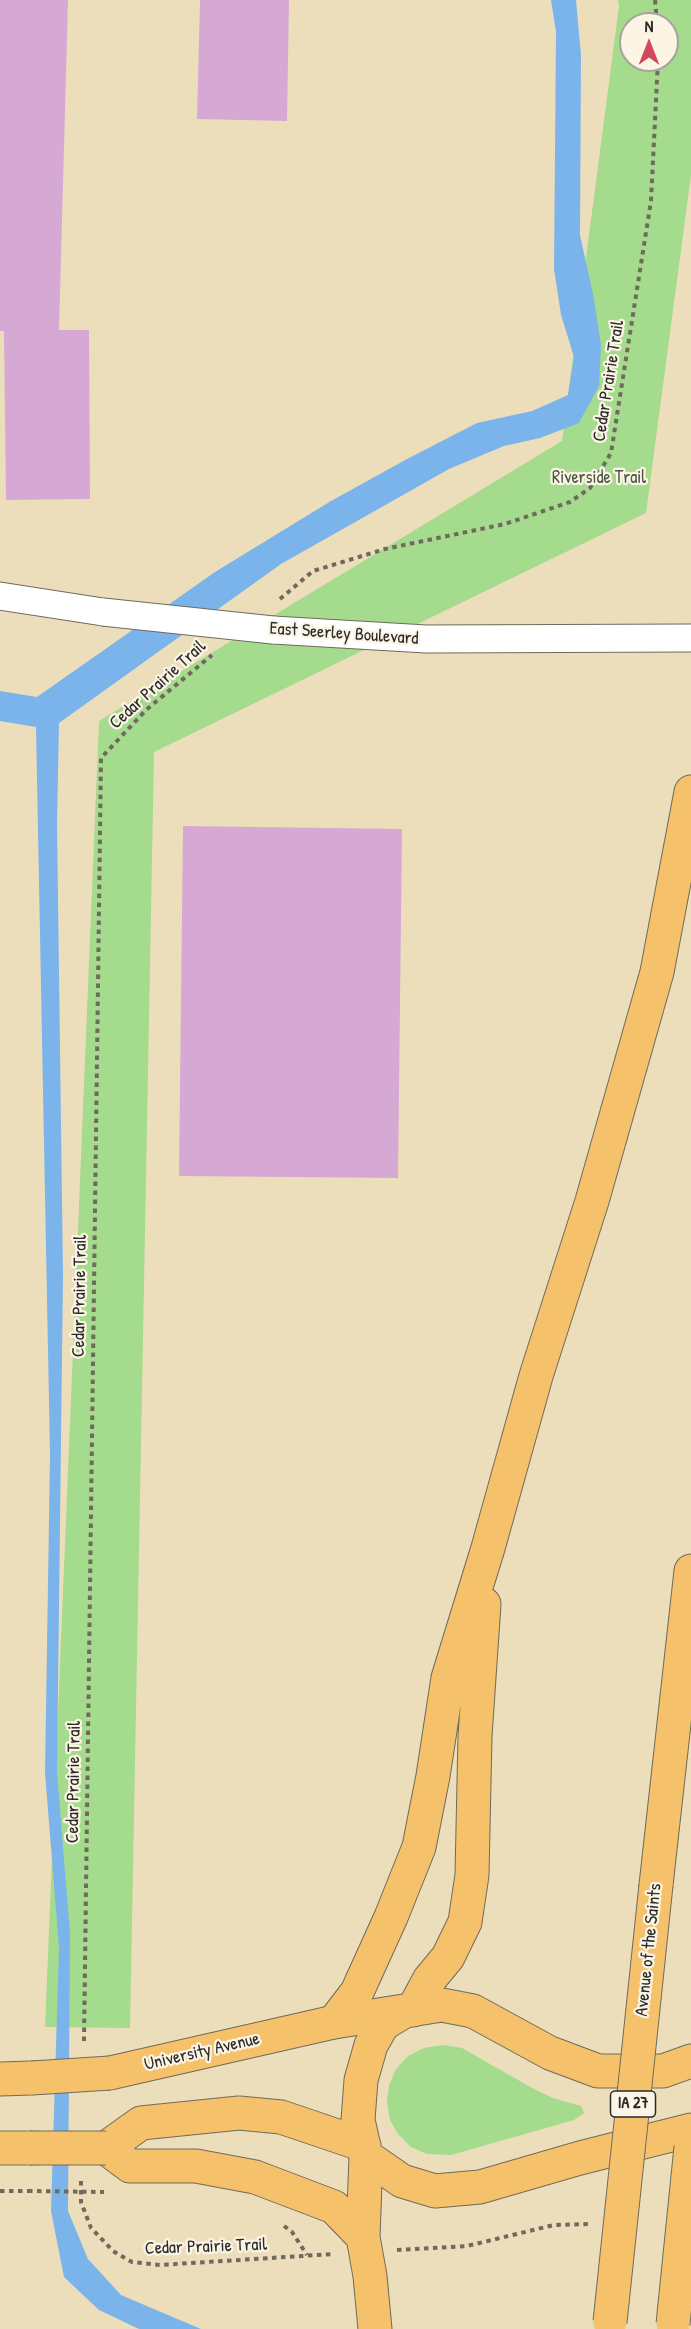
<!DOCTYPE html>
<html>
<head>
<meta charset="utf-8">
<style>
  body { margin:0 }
  #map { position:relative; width:691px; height:2329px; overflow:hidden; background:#ecdebb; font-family:"Patrick Hand",sans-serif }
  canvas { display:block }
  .north { position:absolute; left:619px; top:12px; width:60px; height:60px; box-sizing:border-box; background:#fcf5e5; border:2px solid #a8a49b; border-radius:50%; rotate:0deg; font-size:16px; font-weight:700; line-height:24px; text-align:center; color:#2b2b2b }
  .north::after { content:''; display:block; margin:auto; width:21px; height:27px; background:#d1495b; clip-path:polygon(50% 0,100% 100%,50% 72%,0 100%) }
</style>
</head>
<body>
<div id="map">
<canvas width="691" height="2329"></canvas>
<div class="north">N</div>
</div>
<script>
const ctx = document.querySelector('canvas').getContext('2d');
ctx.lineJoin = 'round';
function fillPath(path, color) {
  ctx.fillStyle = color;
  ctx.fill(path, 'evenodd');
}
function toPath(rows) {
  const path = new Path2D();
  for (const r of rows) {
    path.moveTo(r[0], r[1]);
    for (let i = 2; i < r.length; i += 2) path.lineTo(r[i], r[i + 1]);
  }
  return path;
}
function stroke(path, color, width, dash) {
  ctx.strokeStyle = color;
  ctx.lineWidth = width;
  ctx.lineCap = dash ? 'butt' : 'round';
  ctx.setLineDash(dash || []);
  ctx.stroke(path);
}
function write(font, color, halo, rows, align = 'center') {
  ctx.font = font + ' "Patrick Hand",sans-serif';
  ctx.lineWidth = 4.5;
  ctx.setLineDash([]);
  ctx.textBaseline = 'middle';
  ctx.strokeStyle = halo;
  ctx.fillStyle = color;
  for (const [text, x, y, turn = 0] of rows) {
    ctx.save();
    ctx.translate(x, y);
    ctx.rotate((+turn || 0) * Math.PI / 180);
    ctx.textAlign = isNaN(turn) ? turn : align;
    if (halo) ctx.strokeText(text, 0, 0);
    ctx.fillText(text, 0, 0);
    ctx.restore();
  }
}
fillPath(toPath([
  [618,0,691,0,691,175,646,513,154,752,130,2028,45,2027,99,721,562,441,619,6],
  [631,24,667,24,667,60,631,60],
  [443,2045,462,2048,532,2088,553,2098,581,2106,584,2113,574,2120,451,2155,427,2154,411,2147,398,2134,390,2120,387,2102,389,2085,396,2069,408,2056,424,2048]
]), '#a4db8c');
fillPath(toPath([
  [551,0,576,0,581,55,580,235,593,294,601,345,599,386,579,423,540,438,504,446,449,469,281,564,59,723,57,823,63,1275,57,1772,70,1934,68,2211,88,2259,121,2295,201,2329,139,2329,99,2310,64,2277,51,2211,59,1947,45,1773,50,1455,36,727,0,721,0,691,37,697,215,572,331,501,407,459,477,423,532,411,568,395,574,357,561,315,554,269,556,32]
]), '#7bb4eb');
fillPath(toPath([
  [0,0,68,0,59,330,89,330,90,499,6,500,4,331,0,331],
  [200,0,289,0,287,121,197,119],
  [183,826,402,829,398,1178,179,1176]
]), '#d6a8d4');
const street = toPath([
  [0,596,103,612],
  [273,630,426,639,691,638]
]);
const primary = toPath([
  [403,2012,383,2024,371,2045,361,2080,358,2120,366,2156,402,2181,435,2191,480,2187,580,2158,691,2130],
  [110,2073,334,2022,442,2005,473,2011,550,2053,598,2071,663,2071,691,2061],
  [0,2079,32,2078],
  [0,2148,30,2148],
  [106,2148,141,2123,239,2113,281,2117,364,2145]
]);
const highway = toPath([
  [656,1885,691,1571],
  [413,2010,429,1980,448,1957,465,1922,472,1875,475,1736,484,1604],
  [334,2022,357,1992,391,1917,419,1847,433,1776,448,1678,488,1548,536,1376,592,1201,657,972,691,792],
  [106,2148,130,2166,196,2166,255,2177,334,2207,363,2237,370,2276,375,2329],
  [363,2237,366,2156]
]);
stroke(street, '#6f6a5d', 29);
stroke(primary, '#6f6a5d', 35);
stroke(highway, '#6f6a5d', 35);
stroke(toPath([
  [655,0,657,24],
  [280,599,313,571,385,549,505,524,570,502,590,488,611,453,651,201,658,60],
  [84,2041,101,758,146,710,212,655],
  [81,2181,81,2202,91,2228,113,2251,132,2262,160,2265,333,2254],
  [0,2191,28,2191],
  [284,2226,292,2232,307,2255],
  [397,2250,467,2246,554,2225,588,2224]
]), '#6f6a5d', 4, [4.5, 4.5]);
stroke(street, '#fff', 27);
stroke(primary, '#f5c16b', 33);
stroke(highway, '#f5c16b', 33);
const streetBridge = toPath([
  [103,612,273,630]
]);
const primaryBridge = toPath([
  [32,2078,110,2073],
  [30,2148,106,2148]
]);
const highwayBridge = toPath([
  [610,2322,656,1885],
  [673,2324,691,2147]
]);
stroke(streetBridge, '#6f6a5d', 29, []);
stroke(primaryBridge, '#6f6a5d', 35, []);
stroke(highwayBridge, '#6f6a5d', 35, []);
stroke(toPath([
  [28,2191,104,2192]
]), '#6f6a5d', 4, [4.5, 4.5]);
stroke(streetBridge, '#fff', 27);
stroke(primaryBridge, '#f5c16b', 33);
stroke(highwayBridge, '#f5c16b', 33);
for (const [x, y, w] of [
  [633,2104,45]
]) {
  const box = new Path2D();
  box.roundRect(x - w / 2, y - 13, w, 26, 4.5);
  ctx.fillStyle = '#fcf5e5';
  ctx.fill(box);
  stroke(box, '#2b2b2b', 1.5);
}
write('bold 16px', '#2b2b2b', null, [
  ["IA 27",633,2104]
]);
write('18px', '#2b2b2b', '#fcf5e5', [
  ["Cedar Prairie Trail",609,381,-81],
  ["East Seerley Boulevard",344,634,4],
  ["Cedar Prairie Trail",158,685,-42],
  ["Cedar Prairie Trail",80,1296,-89],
  ["Cedar Prairie Trail",74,1782,-89],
  ["Avenue of the Saints",649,1950,-84],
  ["University Avenue",202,2052,-13],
  ["Cedar Prairie Trail",206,2247,-2]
]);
write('18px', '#495743', '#fcf5e5', [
  ["Riverside Trail",599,478]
]);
</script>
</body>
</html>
